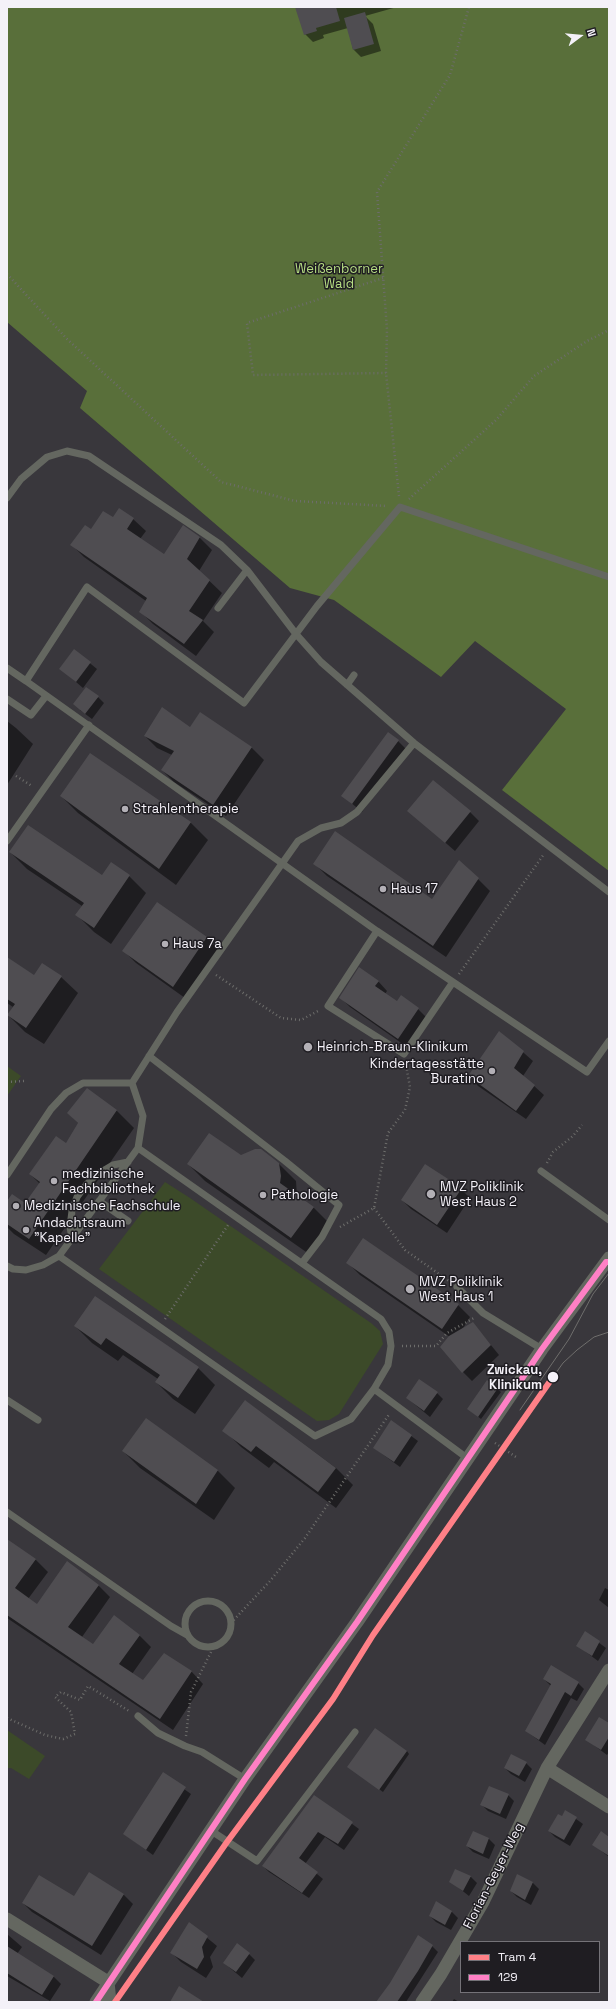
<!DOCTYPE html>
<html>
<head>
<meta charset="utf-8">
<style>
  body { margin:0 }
  #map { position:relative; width:616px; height:2009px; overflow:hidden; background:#39373c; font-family:"Space Grotesk",sans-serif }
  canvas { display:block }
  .frame { position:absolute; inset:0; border:8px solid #f4f1f8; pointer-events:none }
  .legend { position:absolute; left:460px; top:1941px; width:140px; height:52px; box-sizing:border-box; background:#1f1d22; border:1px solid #747278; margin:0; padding:5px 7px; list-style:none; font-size:12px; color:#f4f1f8 }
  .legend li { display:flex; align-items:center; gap:8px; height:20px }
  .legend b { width:20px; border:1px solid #747278 }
  .north { position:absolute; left:560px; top:16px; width:40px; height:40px; -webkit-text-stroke:3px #1f1d22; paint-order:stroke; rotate:74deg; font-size:11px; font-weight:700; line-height:16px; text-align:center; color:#f4f1f8 }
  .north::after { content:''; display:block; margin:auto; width:14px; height:18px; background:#f4f1f8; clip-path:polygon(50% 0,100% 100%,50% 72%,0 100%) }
</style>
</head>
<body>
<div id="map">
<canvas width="616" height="2009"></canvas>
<div class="frame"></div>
<ul class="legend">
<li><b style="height:5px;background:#ff8087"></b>Tram 4</li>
<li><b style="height:5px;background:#ff80c5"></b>129</li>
</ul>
<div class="north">N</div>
</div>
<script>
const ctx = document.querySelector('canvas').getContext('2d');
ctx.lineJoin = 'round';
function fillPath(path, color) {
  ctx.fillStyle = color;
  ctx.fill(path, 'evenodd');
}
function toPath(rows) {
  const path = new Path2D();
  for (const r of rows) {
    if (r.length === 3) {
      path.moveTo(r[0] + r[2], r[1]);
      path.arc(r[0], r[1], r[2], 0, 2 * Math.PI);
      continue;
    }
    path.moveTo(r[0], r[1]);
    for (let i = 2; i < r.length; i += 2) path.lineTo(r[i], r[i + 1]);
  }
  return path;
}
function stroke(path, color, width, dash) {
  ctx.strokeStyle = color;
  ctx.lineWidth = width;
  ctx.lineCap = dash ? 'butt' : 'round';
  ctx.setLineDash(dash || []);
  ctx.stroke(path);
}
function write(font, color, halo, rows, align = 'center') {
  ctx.font = font + ' "Space Grotesk",sans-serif';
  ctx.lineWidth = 3;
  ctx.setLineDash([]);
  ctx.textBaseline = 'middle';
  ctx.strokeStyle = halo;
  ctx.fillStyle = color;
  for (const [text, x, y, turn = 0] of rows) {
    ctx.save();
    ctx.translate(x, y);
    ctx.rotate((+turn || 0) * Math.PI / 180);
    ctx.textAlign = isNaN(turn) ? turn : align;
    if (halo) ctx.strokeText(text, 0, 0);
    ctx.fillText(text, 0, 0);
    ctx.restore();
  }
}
fillPath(toPath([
  [7,1066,21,1076,7,1096],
  [165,1182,190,1198,371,1323,380,1331,383,1344,339,1414,329,1420,317,1421,99,1269],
  [7,1730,45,1756,29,1779,11,1768,7,1768]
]), '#3c4a29');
fillPath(toPath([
  [7,7,609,7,609,871,502,790,566,709,475,641,441,677,334,600,290,588,80,408,87,391,7,322]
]), '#596f3a');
fillPath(toPath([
  [296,7,397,7,365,16,373,24,381,51,361,57,353,49,348,28,323,35,324,38,313,42,305,34],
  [113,519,133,519,146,531,140,539,164,555,183,527,200,538,212,550,199,571,222,593,203,621,214,632,196,656,153,624,141,612,146,601,84,557,72,545,91,531],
  [75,651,97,669,83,688,61,669],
  [98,697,104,703,92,719,80,710],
  [200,713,252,748,264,760,226,816,174,782,162,770,172,755,157,748,145,736,190,728],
  [7,721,16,728,33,744,7,785],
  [398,741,407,750,362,812,343,796],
  [90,755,191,823,208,840,176,885,78,813,61,796],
  [409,811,470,812,479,821,455,851],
  [10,852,102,877,129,876,146,893,111,944,94,932,77,915,82,906,27,869],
  [315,864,432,900,478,879,490,891,446,957,327,876],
  [157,903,207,938,219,950,185,998,136,963,124,951],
  [7,958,34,976,61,977,78,993,44,1044,25,1032,8,1015,13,1007,7,1003],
  [378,981,387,991,385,994,397,1003,418,1009,427,1018,407,1047,350,1007,341,998],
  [500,1032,533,1061,523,1076,544,1095,526,1119,478,1086,469,1076],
  [87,1089,117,1111,134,1128,46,1255,14,1234,7,1227,7,1203,25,1205,40,1184,30,1174,66,1144,79,1124,68,1113],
  [241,1156,279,1164,296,1181,297,1196,313,1207,330,1224,309,1254,205,1181,188,1164],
  [461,1189,470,1198,447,1233,411,1209,402,1200],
  [348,1263,458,1305,470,1317,462,1330,473,1323,499,1355,472,1381,463,1372,450,1337,360,1275],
  [75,1326,198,1368,215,1385,195,1414,173,1399,156,1382,158,1379,123,1355,118,1361,92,1343],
  [488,1382,501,1392,481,1419,471,1411],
  [437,1393,443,1399,430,1417,407,1398],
  [246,1401,336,1468,353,1485,336,1508,274,1462,269,1468,241,1447,224,1430],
  [146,1420,218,1471,235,1488,214,1520,140,1468,123,1451],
  [392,1422,418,1441,400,1467,374,1448],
  [8,1542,36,1560,48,1572,28,1599,37,1605,98,1585,110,1597,82,1637,94,1646,139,1635,151,1647,132,1674,144,1682,191,1671,203,1684,173,1730,7,1618],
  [605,1588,609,1590,609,1608,599,1600],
  [586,1633,606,1648,598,1661,578,1646],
  [544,1679,578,1683,584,1689,577,1701,571,1698,545,1745,526,1731,551,1686],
  [609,1725,609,1752,607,1755,587,1740],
  [407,1751,409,1754,383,1792,352,1769],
  [526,1763,532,1769,525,1782,511,1774,505,1768],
  [163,1774,191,1794,153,1855,124,1834],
  [508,1795,514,1801,506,1819,488,1811,482,1805],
  [314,1796,359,1829,344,1850,325,1837,305,1864,323,1879,309,1898,269,1872,263,1866],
  [565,1811,583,1824,570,1846,555,1837,549,1831,562,1817],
  [473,1832,489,1839,495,1845,489,1859,473,1852,467,1846],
  [609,1838,609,1857,594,1845],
  [455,1870,471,1877,477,1883,469,1896,450,1881],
  [89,1874,124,1895,133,1904,101,1955,32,1912,23,1903,74,1897],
  [518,1876,533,1883,539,1889,531,1905,517,1897,511,1891],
  [452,1912,458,1918,451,1930,436,1922,430,1916],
  [189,1923,217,1946,210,1957,213,1967,206,1978,181,1962,172,1953],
  [7,1934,22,1947,17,1954,53,1976,61,1984,50,2001,7,1976],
  [432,1946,438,1952,406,2002,377,2002],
  [249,1954,255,1960,242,1978,224,1963],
  [454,1999,459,2002,452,2002]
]), '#0007');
fillPath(toPath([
  [295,7,336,7,340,21,316,28,317,31,304,35],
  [365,12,374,44,353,50,344,18],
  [119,508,134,518,127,529,164,554,183,525,200,537,187,559,210,580,189,611,203,620,184,644,139,612,147,598,70,545,85,525,91,529,103,511,113,517],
  [74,649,91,662,76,682,59,669],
  [86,687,99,696,85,714,73,704],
  [162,707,190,727,200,712,252,747,213,805,161,770,174,751,144,736],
  [388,732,399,740,352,804,341,796],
  [90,753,191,822,159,869,60,796],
  [433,780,471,811,445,843,407,811],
  [28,825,102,875,111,862,130,875,94,928,75,915,84,903,9,852],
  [335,831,432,899,459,860,479,878,433,946,313,864],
  [157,902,207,937,173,987,122,951],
  [7,957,34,975,42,963,62,976,26,1028,7,1015,15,1004,7,999],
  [359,967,379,981,375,986,397,1001,401,995,419,1008,398,1039,339,998],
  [499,1031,524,1051,514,1068,535,1085,516,1111,468,1076],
  [87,1088,117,1110,29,1239,7,1224,7,1201,12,1194,25,1203,40,1182,29,1174,56,1136,66,1143,78,1123,67,1113],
  [209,1133,241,1155,255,1149,261,1149,279,1163,281,1176,280,1183,314,1207,291,1238,187,1164],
  [425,1164,462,1188,437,1225,401,1200],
  [363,1238,459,1304,442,1329,346,1263],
  [95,1296,199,1367,178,1398,155,1382,160,1375,106,1338,101,1345,74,1326],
  [473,1322,491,1345,462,1373,440,1347,449,1336],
  [419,1379,438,1392,424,1411,406,1398],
  [487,1380,498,1388,478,1417,467,1409],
  [245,1400,336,1468,318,1492,256,1446,251,1452,222,1431],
  [146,1418,218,1470,196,1504,122,1451],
  [391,1420,412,1435,394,1462,373,1448],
  [7,1539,36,1559,15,1588,37,1604,67,1561,99,1585,68,1627,93,1644,114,1615,140,1635,119,1664,143,1680,164,1653,192,1671,160,1719,7,1615],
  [585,1631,600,1641,592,1656,576,1646],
  [551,1665,579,1682,571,1696,565,1692,539,1740,525,1731,551,1684,543,1679],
  [599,1717,609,1723,609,1737,601,1750,585,1740],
  [375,1728,407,1751,379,1790,347,1767],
  [511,1754,527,1762,519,1776,504,1768],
  [163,1772,186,1787,146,1850,123,1834],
  [489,1786,509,1794,500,1814,480,1805],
  [314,1795,353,1822,338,1844,318,1832,299,1858,318,1872,302,1893,262,1866],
  [565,1810,577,1817,564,1840,548,1831,558,1814,562,1816],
  [473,1831,489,1838,483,1854,466,1846],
  [601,1831,609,1837,609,1856,592,1845],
  [455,1869,471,1876,463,1891,449,1882],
  [89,1872,124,1894,92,1946,22,1903,39,1875,74,1896],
  [517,1874,533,1882,525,1900,510,1891],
  [436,1901,452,1911,445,1925,429,1916],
  [189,1922,208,1936,202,1947,204,1957,197,1969,170,1953],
  [418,1935,433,1945,418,1971,397,2002,376,2002,390,1983],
  [237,1943,250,1953,236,1972,223,1963],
  [7,1946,54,1976,42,1995,7,1973],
  [179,1986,204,2002,170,2002]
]), '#4f4d51');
stroke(toPath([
  [7,274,67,339,221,482,295,501,387,506],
  [383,278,247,323,253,375,386,373],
  [399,496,386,373,387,330,377,192,450,75,469,7],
  [409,499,496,420,534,376,587,341,609,330],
  [16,776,32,786],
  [459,974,544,854],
  [216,975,281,1018,301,1020,320,1010],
  [7,1082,24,1081],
  [547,1163,553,1152,573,1136,582,1125],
  [374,1208,405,1250,449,1281],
  [340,1227,374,1208,388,1133,405,1110,410,1087,406,1065],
  [165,1319,228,1225],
  [402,1346,436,1346,447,1333,474,1318],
  [495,1443,516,1457],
  [231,1623,270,1581,305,1538,390,1413],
  [7,1718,45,1735,63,1739,75,1734,71,1712,55,1697,61,1692,80,1700,88,1686,129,1711],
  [186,1736,191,1692,214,1646]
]), '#6d6d6b', 2.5, [1, 3]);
stroke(toPath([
  [7,498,21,479,47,457,67,451,89,456,221,545,247,570,296,634,321,662,414,743,609,892],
  [218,608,247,570],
  [7,668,26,681,87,587,244,703,317,606,400,507,609,577],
  [26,681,377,931,587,1072,609,1041],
  [347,685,354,675],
  [7,699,31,715,46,696],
  [7,841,89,725],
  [377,931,328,1006,404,1054,453,982],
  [149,1056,285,1161,339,1205,322,1237,302,1263],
  [132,1083,177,1012,298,841,321,828,341,823,357,812,414,743],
  [541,1171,609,1220],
  [7,1175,51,1109,66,1093,83,1083,132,1083],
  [99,1201,128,1221],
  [72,1239,70,1227,72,1211,77,1197,86,1185,96,1175,113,1165,128,1162],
  [59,1256,315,1436,351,1419,374,1389,388,1365,391,1346,389,1332,381,1319,138,1148],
  [7,1266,13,1269,26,1270,43,1265,59,1256,138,1148,143,1116,132,1083],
  [457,1287,483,1313,542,1349],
  [374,1389,467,1458],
  [7,1400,38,1420],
  [7,1512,171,1626,187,1635],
  [208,1624,23],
  [138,1716,158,1733,185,1746,202,1752,245,1779],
  [210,1830,257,1861,355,1732]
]), '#646760', 7);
stroke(toPath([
  [547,1768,609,1807],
  [7,1919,108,1982],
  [108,1982,110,2002],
  [96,2002,245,1779,357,1622,542,1349,609,1258],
  [422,2002,441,1974,483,1902,547,1768,609,1670]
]), '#646760', 13);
stroke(toPath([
  [553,1377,563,1363,577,1350,594,1337,609,1332],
  [520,1410,569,1339,593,1294,609,1273]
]), '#6f6e6c', 1);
stroke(toPath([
  [96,2002,245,1779,357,1622,542,1349,606,1262,609,1262]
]), '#ff80c5', 6);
stroke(toPath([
  [115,2002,227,1842,333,1699,373,1635,553,1377]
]), '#ff8087', 6);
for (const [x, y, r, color] of [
  [125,809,4,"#b3b0b6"],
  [383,889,4,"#b3b0b6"],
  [165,944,4,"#b3b0b6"],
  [308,1047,5,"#b3b0b6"],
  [492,1071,4,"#b3b0b6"],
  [54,1181,4,"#b3b0b6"],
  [431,1194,5,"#b3b0b6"],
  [263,1195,4,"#b3b0b6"],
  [16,1206,4,"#b3b0b6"],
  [26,1230,4,"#b3b0b6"],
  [410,1289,5,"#b3b0b6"],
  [553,1377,6,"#f4f1f8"]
]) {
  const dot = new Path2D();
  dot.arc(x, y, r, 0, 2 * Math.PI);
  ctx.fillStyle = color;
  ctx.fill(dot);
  stroke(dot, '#1f1d22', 1.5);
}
write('13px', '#b6dd83', '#1f1d22', [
  ["Weißenborner",339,269],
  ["Wald",339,284]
]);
write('13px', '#f4f1f8', '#1f1d22', [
  ["Strahlentherapie",133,809],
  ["Haus 17",391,889],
  ["Haus 7a",173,944],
  ["Heinrich-Braun-Klinikum",317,1047],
  ["Kindertagesstätte",484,1064,"right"],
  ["Buratino",484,1079,"right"],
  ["medizinische",62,1174],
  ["Fachbibliothek",62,1189],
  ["MVZ Poliklinik",440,1187],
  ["West Haus 2",440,1202],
  ["Pathologie",271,1195],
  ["Medizinische Fachschule",24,1206],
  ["Andachtsraum",34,1223],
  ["\"Kapelle\"",34,1238],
  ["MVZ Poliklinik",419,1282],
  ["West Haus 1",419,1297]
], 'left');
write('bold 13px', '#f4f1f8', '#1f1d22', [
  ["Zwickau,",542,1370],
  ["Klinikum",542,1385]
], 'right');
write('13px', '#f4f1f8', '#1f1d22', [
  ["Florian-Geyer-Weg",494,1876,-63]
]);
</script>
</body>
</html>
